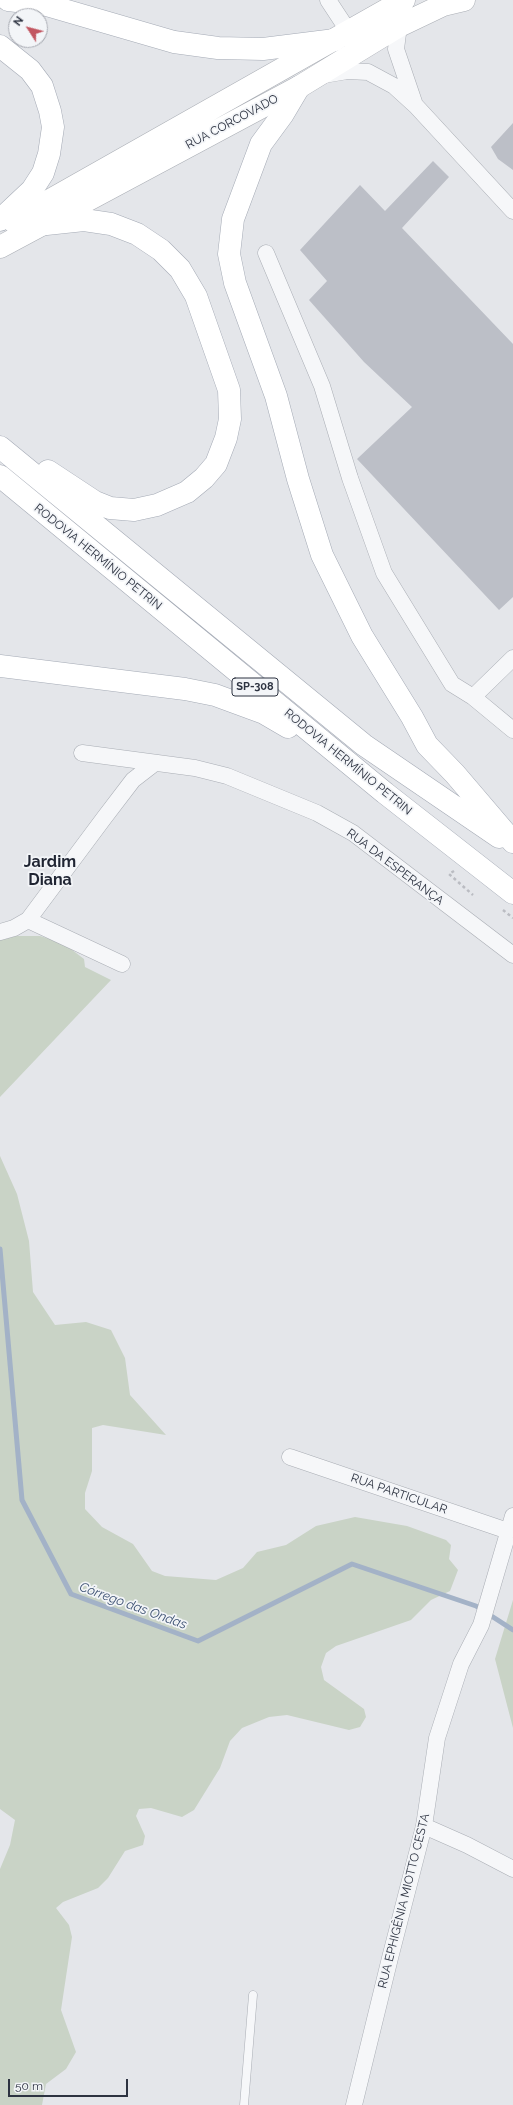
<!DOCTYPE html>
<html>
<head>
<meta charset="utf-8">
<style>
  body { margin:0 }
  #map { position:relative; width:513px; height:2105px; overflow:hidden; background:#e4e6ea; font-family:Raleway,sans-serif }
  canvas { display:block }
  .north { position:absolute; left:8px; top:8px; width:40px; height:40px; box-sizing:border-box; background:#f3f5f8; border:1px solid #a4a7af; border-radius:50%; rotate:306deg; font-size:11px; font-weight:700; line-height:16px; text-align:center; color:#2d3341 }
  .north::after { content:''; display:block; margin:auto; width:14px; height:18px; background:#c25661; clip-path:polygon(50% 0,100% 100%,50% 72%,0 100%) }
  .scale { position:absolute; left:8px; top:2079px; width:120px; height:18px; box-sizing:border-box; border:2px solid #2d3341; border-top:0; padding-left:5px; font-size:12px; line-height:14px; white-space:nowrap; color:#2d3341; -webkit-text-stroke:3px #f3f5f8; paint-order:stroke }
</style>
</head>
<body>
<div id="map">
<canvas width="513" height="2105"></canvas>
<div class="north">N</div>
<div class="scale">50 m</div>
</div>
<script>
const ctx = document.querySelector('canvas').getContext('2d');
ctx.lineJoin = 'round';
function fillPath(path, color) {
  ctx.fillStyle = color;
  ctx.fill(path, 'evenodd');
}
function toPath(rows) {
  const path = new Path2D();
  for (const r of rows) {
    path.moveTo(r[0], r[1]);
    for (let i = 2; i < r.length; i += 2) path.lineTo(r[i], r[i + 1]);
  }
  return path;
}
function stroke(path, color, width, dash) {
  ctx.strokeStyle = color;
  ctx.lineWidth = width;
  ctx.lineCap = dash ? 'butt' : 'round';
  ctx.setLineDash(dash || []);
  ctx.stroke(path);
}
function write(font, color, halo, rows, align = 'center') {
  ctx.font = font + ' Raleway,sans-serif';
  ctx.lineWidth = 3.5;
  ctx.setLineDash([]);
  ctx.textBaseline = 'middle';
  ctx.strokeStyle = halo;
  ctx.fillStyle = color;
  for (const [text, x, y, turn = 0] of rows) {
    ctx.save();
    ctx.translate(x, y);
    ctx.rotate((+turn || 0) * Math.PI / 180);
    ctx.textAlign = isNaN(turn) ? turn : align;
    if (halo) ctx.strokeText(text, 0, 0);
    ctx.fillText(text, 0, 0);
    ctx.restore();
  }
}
fillPath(toPath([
  [16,936,40,936,63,943,84,959,85,967,111,980,0,1097,0,940],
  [0,1156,17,1194,29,1241,33,1292,55,1325,86,1322,111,1330,125,1358,130,1395,166,1435,103,1425,92,1428,92,1471,85,1493,85,1509,102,1527,133,1544,152,1571,165,1576,216,1580,243,1568,257,1552,286,1545,316,1526,355,1517,407,1526,446,1540,451,1545,449,1559,458,1570,450,1591,431,1600,411,1620,336,1646,326,1653,321,1667,324,1680,364,1709,366,1717,360,1727,349,1730,287,1715,269,1717,242,1728,230,1741,220,1768,194,1810,182,1817,151,1808,139,1809,136,1816,145,1836,143,1845,125,1851,108,1878,98,1888,63,1902,56,1908,69,1925,72,1937,61,2010,76,2052,66,2069,46,2084,42,2105,0,2105,0,1869,10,1845,15,1820,0,1809],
  [513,1600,513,1728,495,1659]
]), '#c9d3c6');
stroke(toPath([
  [0,1249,22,1500,71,1594,198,1641,352,1564,476,1606,513,1630]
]), '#a3b2c7', 5);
fillPath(toPath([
  [513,123,513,170,498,159,491,147],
  [433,161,449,177,402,228,513,344,513,597,499,610,357,459,412,407,364,362,309,300,327,281,300,250,360,185,385,211]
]), '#bcbfc7');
const lane = toPath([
  [244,2105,253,1995]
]);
const street = toPath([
  [328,0,349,32],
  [399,26,396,49,415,105],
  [324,75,347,71,368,72,394,86,416,106,513,211],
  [266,253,322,386,350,478,384,573,452,684,473,697,513,730],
  [473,697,513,658],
  [82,753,195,768,227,776,317,813,353,833,513,955],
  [28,920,104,818,133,780,155,763],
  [0,932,14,928,28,920,122,964],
  [290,1457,508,1531],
  [424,1826,467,1845,513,1869],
  [354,2105,390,1958,424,1826,437,1738,461,1664,481,1625,513,1516]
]);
const secondary = toPath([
  [13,221,404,0],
  [0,247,299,87,399,26,443,5,464,0]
]);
const primary = toPath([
  [8,0,43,4,174,42,218,48,263,49,335,40],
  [0,46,30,70,42,86,50,111,53,127,49,154,43,173,32,190,0,220],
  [299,87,283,114,261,144,233,219,229,254,235,283,276,396,298,479,322,555,362,636,412,717,427,745,455,774,513,842],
  [37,225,84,220,111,224,137,234,161,250,180,269,196,296,229,390,230,419,226,438,216,464,204,478,187,492,157,505,134,510,110,508,95,502,48,471],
  [0,447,364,745,499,837],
  [0,476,385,793,513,893],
  [0,666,185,689,215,695,264,713,288,727]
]);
stroke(lane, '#a9adb4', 9);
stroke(street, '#a9adb4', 17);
stroke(secondary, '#a9adb4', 23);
stroke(primary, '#a4aab5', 23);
stroke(toPath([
  [454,871,449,874,473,895],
  [503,910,513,918]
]), '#babcc2', 2.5, [3, 3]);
stroke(lane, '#f6f7f9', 8);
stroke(street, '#f6f7f9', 16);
stroke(secondary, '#fff', 22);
stroke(primary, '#fff', 22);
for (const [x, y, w] of [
  [255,687,46]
]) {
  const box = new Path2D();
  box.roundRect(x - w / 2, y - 9, w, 18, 3);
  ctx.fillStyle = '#f3f5f8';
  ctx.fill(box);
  stroke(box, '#2d3341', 1);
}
write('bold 11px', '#2d3341', null, [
  ["SP-308",255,687]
]);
write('12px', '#2d3341', '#f3f5f8', [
  ["RUA CORCOVADO",232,122,-28],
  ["RODOVIA HERMÍNIO PETRIN",98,557,39],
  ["RODOVIA HERMÍNIO PETRIN",348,762,39],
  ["RUA DA ESPERANÇA",395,867,37],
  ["RUA PARTICULAR",399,1494,19],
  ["RUA EPHIGÊNIA MIOTTO CESTA",404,1901,-76]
]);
write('italic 13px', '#3b5071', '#f3f5f8', [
  ["Córrego das Ondas",133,1606,20]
]);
write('bold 16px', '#1f2432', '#f3f5f8', [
  ["Jardim",50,862],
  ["Diana",50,880]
]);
</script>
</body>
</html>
